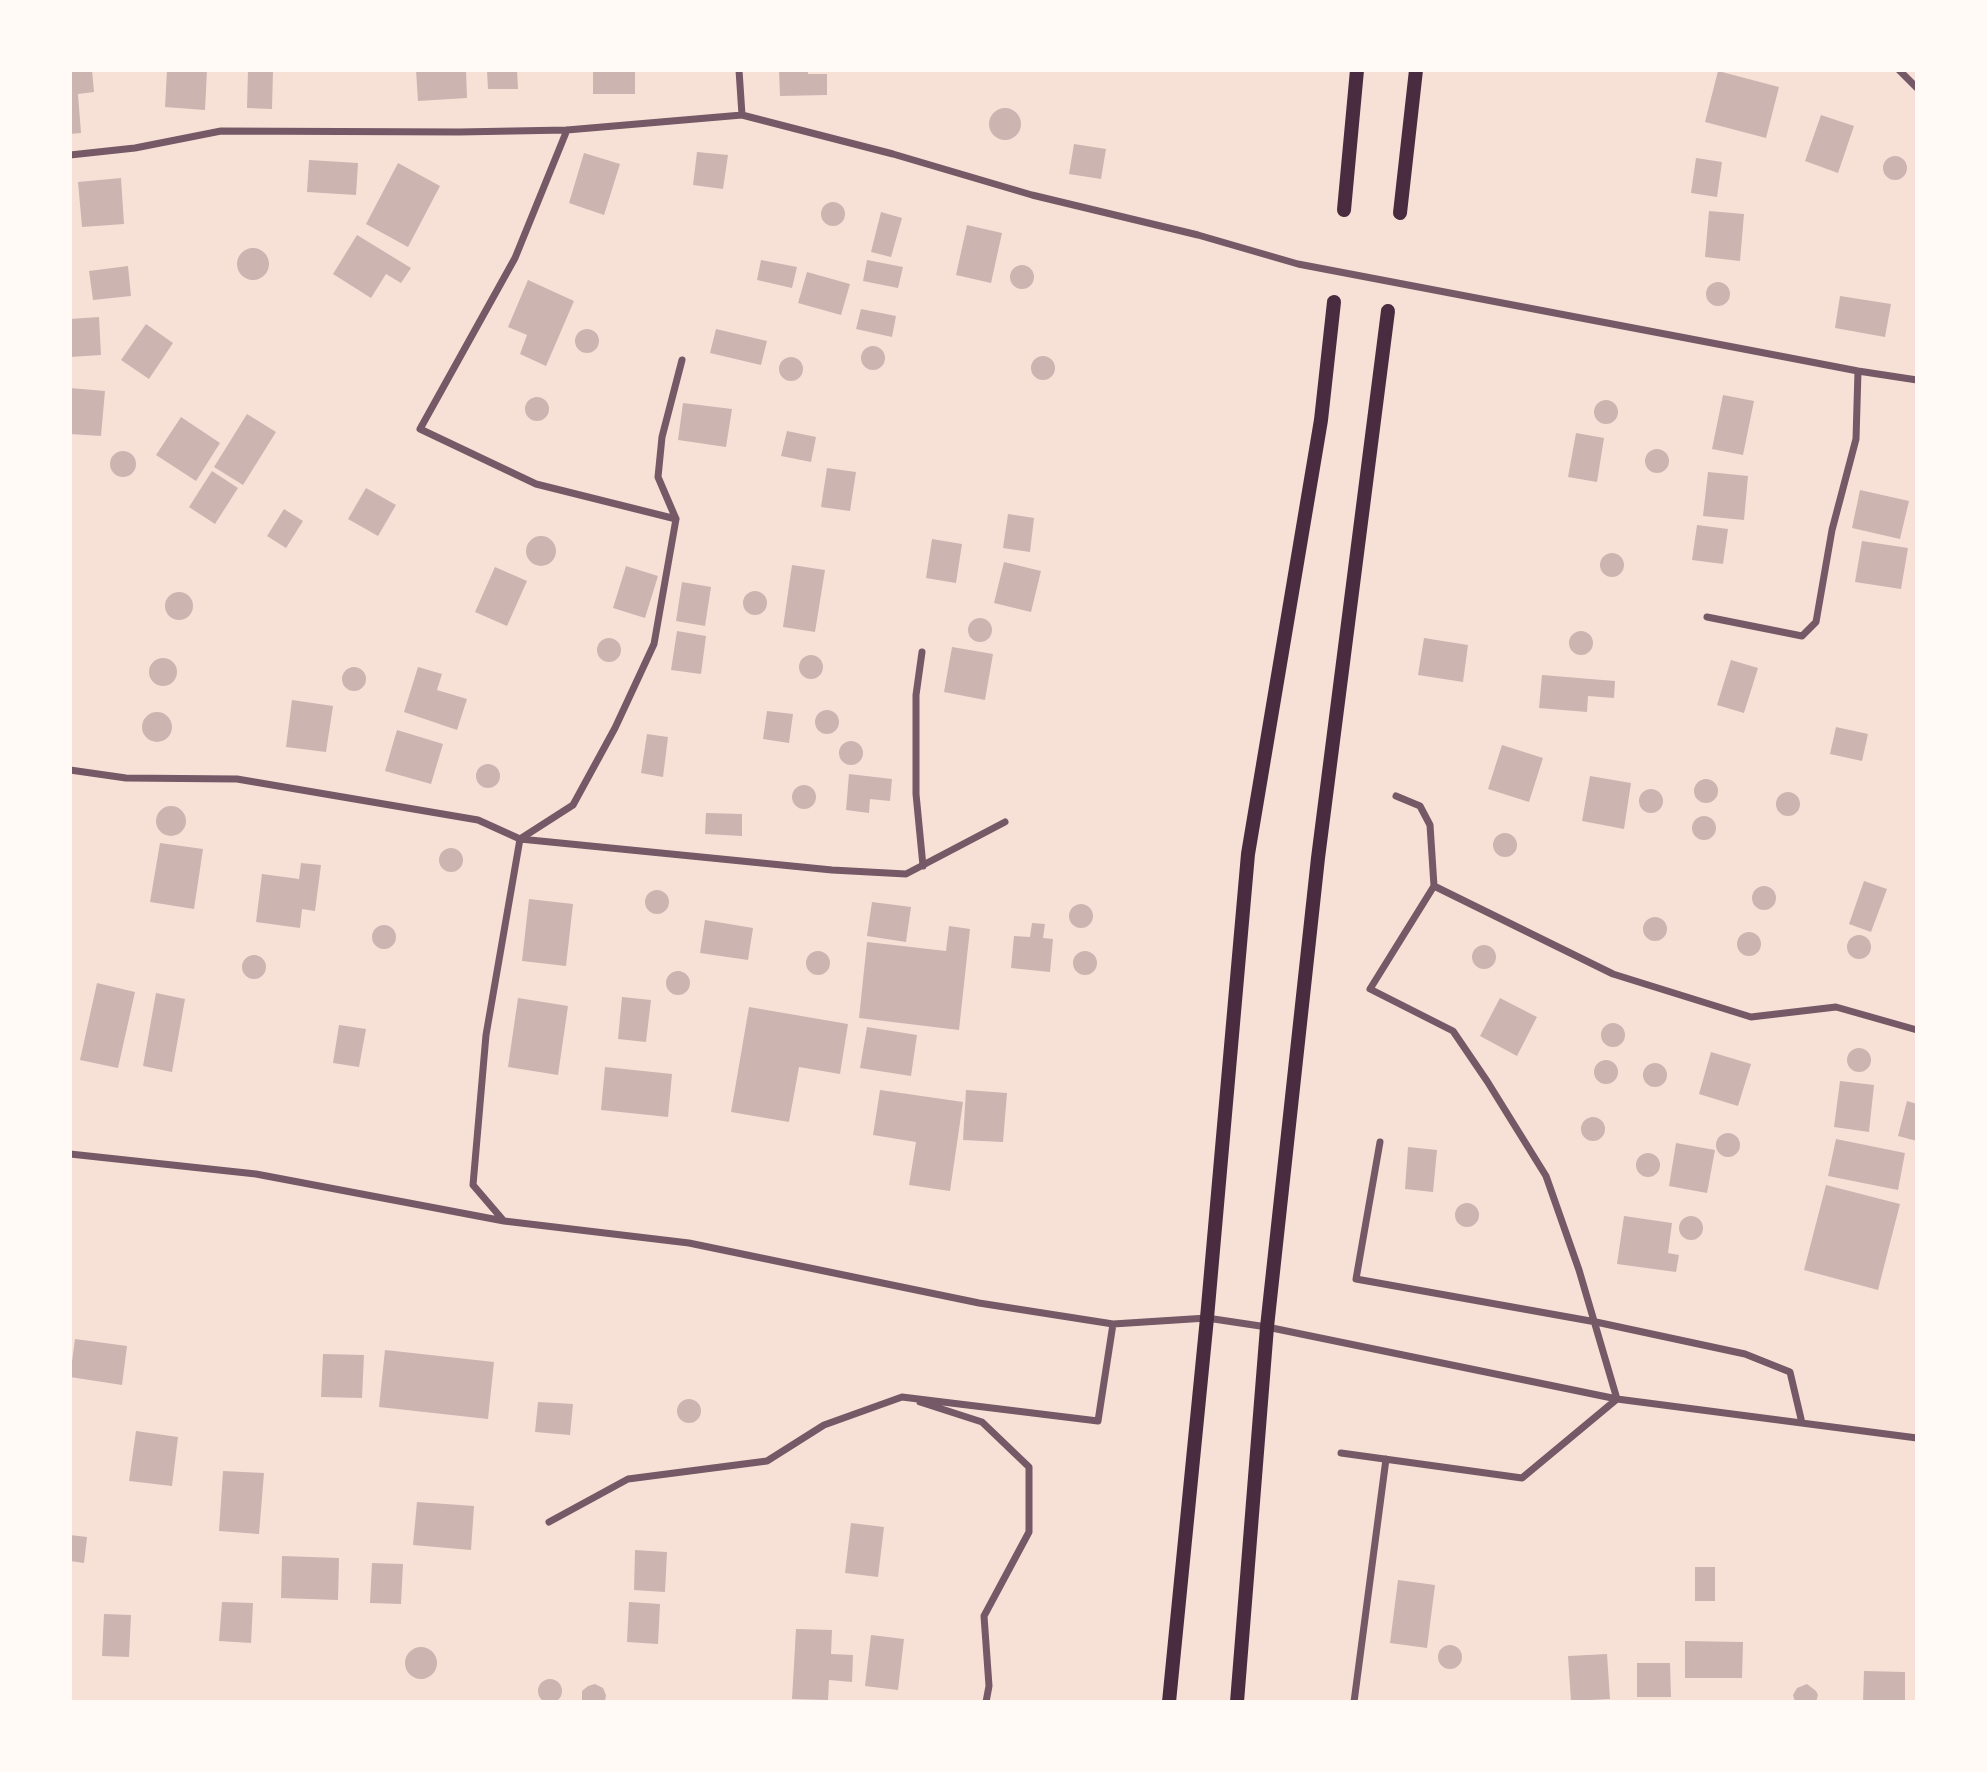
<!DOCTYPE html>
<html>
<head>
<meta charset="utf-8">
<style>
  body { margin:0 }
  #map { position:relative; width:1987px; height:1772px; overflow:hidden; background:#f7e1d7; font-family:"DejaVu Sans",sans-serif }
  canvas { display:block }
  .frame { position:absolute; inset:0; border:72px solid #fffaf5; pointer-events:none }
</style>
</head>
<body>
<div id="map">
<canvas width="1987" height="1772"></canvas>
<div class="frame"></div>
</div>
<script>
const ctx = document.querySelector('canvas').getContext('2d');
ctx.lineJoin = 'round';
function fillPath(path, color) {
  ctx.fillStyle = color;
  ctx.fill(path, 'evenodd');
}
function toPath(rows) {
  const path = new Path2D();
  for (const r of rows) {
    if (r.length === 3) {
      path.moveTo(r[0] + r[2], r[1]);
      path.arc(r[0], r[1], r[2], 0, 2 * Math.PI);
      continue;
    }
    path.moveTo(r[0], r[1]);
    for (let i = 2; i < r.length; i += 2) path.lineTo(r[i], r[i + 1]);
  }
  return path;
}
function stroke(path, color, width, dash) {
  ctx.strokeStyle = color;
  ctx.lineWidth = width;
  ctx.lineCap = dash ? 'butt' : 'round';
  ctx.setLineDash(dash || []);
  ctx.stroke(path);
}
fillPath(toPath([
  [70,70,92,70,94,92,78,94,81,133,70,134],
  [167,70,207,70,205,110,165,107],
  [248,70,273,70,272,109,247,108],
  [416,70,466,70,467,98,418,101],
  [487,70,517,70,518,89,488,89],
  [593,70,635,70,635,94,593,94],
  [779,70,808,70,808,74,827,74,827,95,780,96],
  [1718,71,1779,87,1766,138,1705,122],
  [1005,124,16],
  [1821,115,1854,126,1838,173,1805,161],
  [1074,144,1106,149,1101,179,1069,174],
  [697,152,728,155,723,189,693,185],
  [584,153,620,164,604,215,569,203],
  [1895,168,12],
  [1696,158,1722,162,1717,197,1691,193],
  [309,160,358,163,356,195,307,192],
  [398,163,440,186,408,247,366,224],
  [121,178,124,224,82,227,78,182],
  [833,214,12],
  [1709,211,1744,214,1740,261,1705,257],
  [881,212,902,218,891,257,871,252],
  [967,225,1002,233,991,283,956,275],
  [357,235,411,268,401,283,386,274,371,298,333,274],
  [253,264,16],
  [761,260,797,267,792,288,757,280],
  [867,260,903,267,898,288,863,281],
  [1022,277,12],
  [128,266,131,296,93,300,89,271],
  [807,272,850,284,841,315,798,303],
  [528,280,574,301,546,366,520,354,527,335,508,327],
  [1718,294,12],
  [1840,296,1891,304,1885,337,1835,328],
  [861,309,896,316,892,337,856,329],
  [99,317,101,355,70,357,70,319],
  [146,324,173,343,149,379,121,360],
  [716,329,767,341,761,365,710,353],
  [587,341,12],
  [873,358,12],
  [1043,368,12],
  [791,369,12],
  [70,388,105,391,101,436,70,434],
  [1723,395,1754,401,1743,455,1712,449],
  [537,409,12],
  [1606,412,12],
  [683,403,732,409,726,447,678,440],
  [247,414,276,432,243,485,214,467],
  [181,417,220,443,196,481,156,455],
  [787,431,816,437,811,462,781,456],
  [1576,433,1604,438,1597,482,1568,477],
  [1657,461,12],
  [123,464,13],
  [827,468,856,472,850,511,821,507],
  [212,471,238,488,215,524,189,507],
  [1708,472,1748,476,1744,520,1703,516],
  [366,488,396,505,378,536,348,519],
  [1860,490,1909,501,1900,539,1852,528],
  [284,509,303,521,286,548,267,536],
  [1008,514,1034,518,1030,552,1003,548],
  [1697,525,1728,529,1723,564,1692,560],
  [541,551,15],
  [932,539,962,544,956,583,926,578],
  [1862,541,1908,548,1901,589,1855,582],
  [1612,565,12],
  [1004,562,1041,571,1031,612,994,603],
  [792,565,825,570,815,632,783,627],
  [626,566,658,576,645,618,613,608],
  [495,567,527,581,507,626,475,612],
  [682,582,711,587,705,626,676,621],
  [755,603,12],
  [179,606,14],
  [980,630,12],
  [1581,643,12],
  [677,631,706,636,701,674,671,670],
  [609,650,12],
  [1424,638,1468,645,1463,682,1418,675],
  [952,647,993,654,985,700,944,692],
  [811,667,12],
  [163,672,14],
  [1731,660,1758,668,1744,713,1717,705],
  [354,679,12],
  [418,667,442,674,437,690,467,699,457,730,404,712],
  [1542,675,1615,681,1614,698,1588,696,1587,712,1539,708],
  [292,700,333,706,326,752,286,747],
  [827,722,12],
  [767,711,793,714,789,743,763,739],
  [157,727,15],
  [1836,727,1868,734,1862,761,1830,754],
  [397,730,443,744,431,784,385,771],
  [647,734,668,737,663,777,641,773],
  [851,753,12],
  [1502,745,1543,758,1529,802,1488,789],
  [488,776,12],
  [849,774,892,779,890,801,870,799,869,813,846,810],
  [1590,776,1631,783,1624,829,1582,821],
  [1706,791,12],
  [804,797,12],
  [1651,801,12],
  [1788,804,12],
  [171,821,15],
  [706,813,742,814,742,836,705,834],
  [1704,828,12],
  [1505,845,12],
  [160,843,203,849,194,909,150,902],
  [451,860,12],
  [301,863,321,865,315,911,302,909,300,928,256,922,262,874,299,879],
  [1864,881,1887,889,1871,932,1849,924],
  [1764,898,12],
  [657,902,12],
  [529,899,573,904,566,966,522,961],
  [872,902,911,907,906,942,867,936],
  [1081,916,12],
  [1655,929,12],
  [705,920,753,928,748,960,700,953],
  [1032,923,1045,924,1043,938,1053,939,1050,972,1011,968,1014,936,1030,937],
  [384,937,12],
  [949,926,970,929,959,1030,859,1018,867,942,946,951],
  [1749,944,12],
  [1859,947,12],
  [1484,957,12],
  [1085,963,12],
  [818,963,12],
  [254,967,12],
  [678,983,12],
  [97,983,135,992,118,1068,80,1060],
  [156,993,185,999,172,1072,143,1066],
  [622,997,651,1000,646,1042,618,1039],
  [518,998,568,1006,558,1075,508,1067],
  [1500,998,1537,1017,1517,1056,1480,1036],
  [749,1007,848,1024,840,1074,799,1067,789,1122,731,1112],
  [1613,1035,12],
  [339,1025,366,1029,359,1067,333,1063],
  [867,1027,917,1035,911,1076,860,1068],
  [1859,1060,12],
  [1711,1052,1751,1064,1738,1106,1699,1094],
  [1606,1072,12],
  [1655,1075,12],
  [605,1067,672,1074,668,1117,601,1110],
  [1840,1081,1874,1085,1869,1132,1834,1127],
  [880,1090,963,1102,950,1191,909,1185,916,1142,873,1135],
  [966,1090,1007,1093,1003,1142,963,1140],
  [1907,1101,1917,1104,1917,1141,1898,1136],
  [1593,1129,12],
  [1728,1145,12],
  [1836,1139,1905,1153,1898,1190,1828,1176],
  [1676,1143,1715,1150,1707,1193,1669,1186],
  [1408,1147,1437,1150,1433,1192,1405,1189],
  [1648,1165,12],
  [1826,1185,1900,1204,1878,1290,1804,1270],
  [1467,1215,12],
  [1691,1228,12],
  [1624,1216,1672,1223,1668,1253,1679,1255,1676,1272,1617,1264],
  [75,1339,127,1346,122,1385,70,1377],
  [385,1350,494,1362,488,1419,379,1407],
  [323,1354,364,1355,362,1398,321,1397],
  [689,1411,12],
  [538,1402,573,1404,570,1435,535,1432],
  [136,1431,178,1437,172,1486,129,1481],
  [223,1471,264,1473,259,1534,219,1531],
  [417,1502,474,1506,471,1550,413,1545],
  [851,1523,884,1527,878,1577,845,1573],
  [70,1535,87,1537,84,1563,70,1561],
  [635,1550,667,1552,665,1592,634,1590],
  [282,1556,339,1558,338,1600,281,1598],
  [372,1563,403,1564,401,1604,370,1603],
  [1695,1567,1715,1567,1715,1601,1695,1601],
  [1398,1580,1435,1585,1427,1648,1390,1643],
  [222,1602,253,1603,251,1643,219,1641],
  [629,1602,660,1604,658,1644,627,1642],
  [104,1614,131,1615,129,1657,102,1656],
  [796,1629,832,1630,831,1654,853,1655,852,1682,829,1680,828,1700,792,1699],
  [871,1635,904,1639,898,1690,865,1686],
  [1685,1641,1743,1642,1742,1678,1685,1678],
  [1450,1657,12],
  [421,1663,16],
  [1607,1654,1610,1699,1571,1701,1568,1656],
  [1637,1663,1670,1663,1671,1697,1637,1697],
  [1864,1671,1905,1672,1905,1702,1863,1702],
  [550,1691,12],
  [595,1684,603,1688,606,1695,605,1702,582,1702,582,1691,588,1686],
  [1807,1684,1816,1691,1818,1695,1816,1702,1795,1702,1793,1695,1797,1688]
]), '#ccb4b1');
stroke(toPath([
  [739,70,742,115],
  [1899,70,1917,88],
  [70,155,135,148,221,131,459,132,567,130,742,115,893,154,1032,195,1198,235,1298,264,1754,351,1858,371,1917,380],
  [676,519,658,477,662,437,682,360],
  [1707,617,1802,636,1816,622,1832,530,1856,439,1858,371],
  [922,652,916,695,916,794,923,866],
  [70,770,126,778,237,779,478,820,520,839,832,870,906,874,1005,822],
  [1396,796,1420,806,1430,825,1434,886,1613,974,1751,1017,1836,1007,1917,1030],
  [1380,1142,1356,1279,1596,1322,1745,1354,1790,1372,1802,1423],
  [70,1154,256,1174,504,1221,689,1243,979,1303,1113,1324,1207,1318,1267,1327,1617,1399,1917,1438],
  [503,1220,473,1185,486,1035,520,839,573,805,615,728,654,644,676,519,536,484,420,429,515,258,567,130],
  [920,1402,982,1422,1029,1467,1029,1532,984,1616,989,1686,986,1702],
  [1341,1453,1522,1478,1617,1399,1579,1270,1546,1176,1487,1081,1453,1031,1370,989,1434,886],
  [549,1522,628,1479,767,1461,824,1425,902,1397,1098,1421,1113,1324],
  [1354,1702,1386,1459]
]), '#755966', 7);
stroke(toPath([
  [1344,210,1357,70],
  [1400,213,1416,70],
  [1169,1702,1207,1318,1248,854,1321,420,1334,302],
  [1237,1702,1267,1327,1318,858,1388,311]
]), '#4a2c40', 14);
</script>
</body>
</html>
